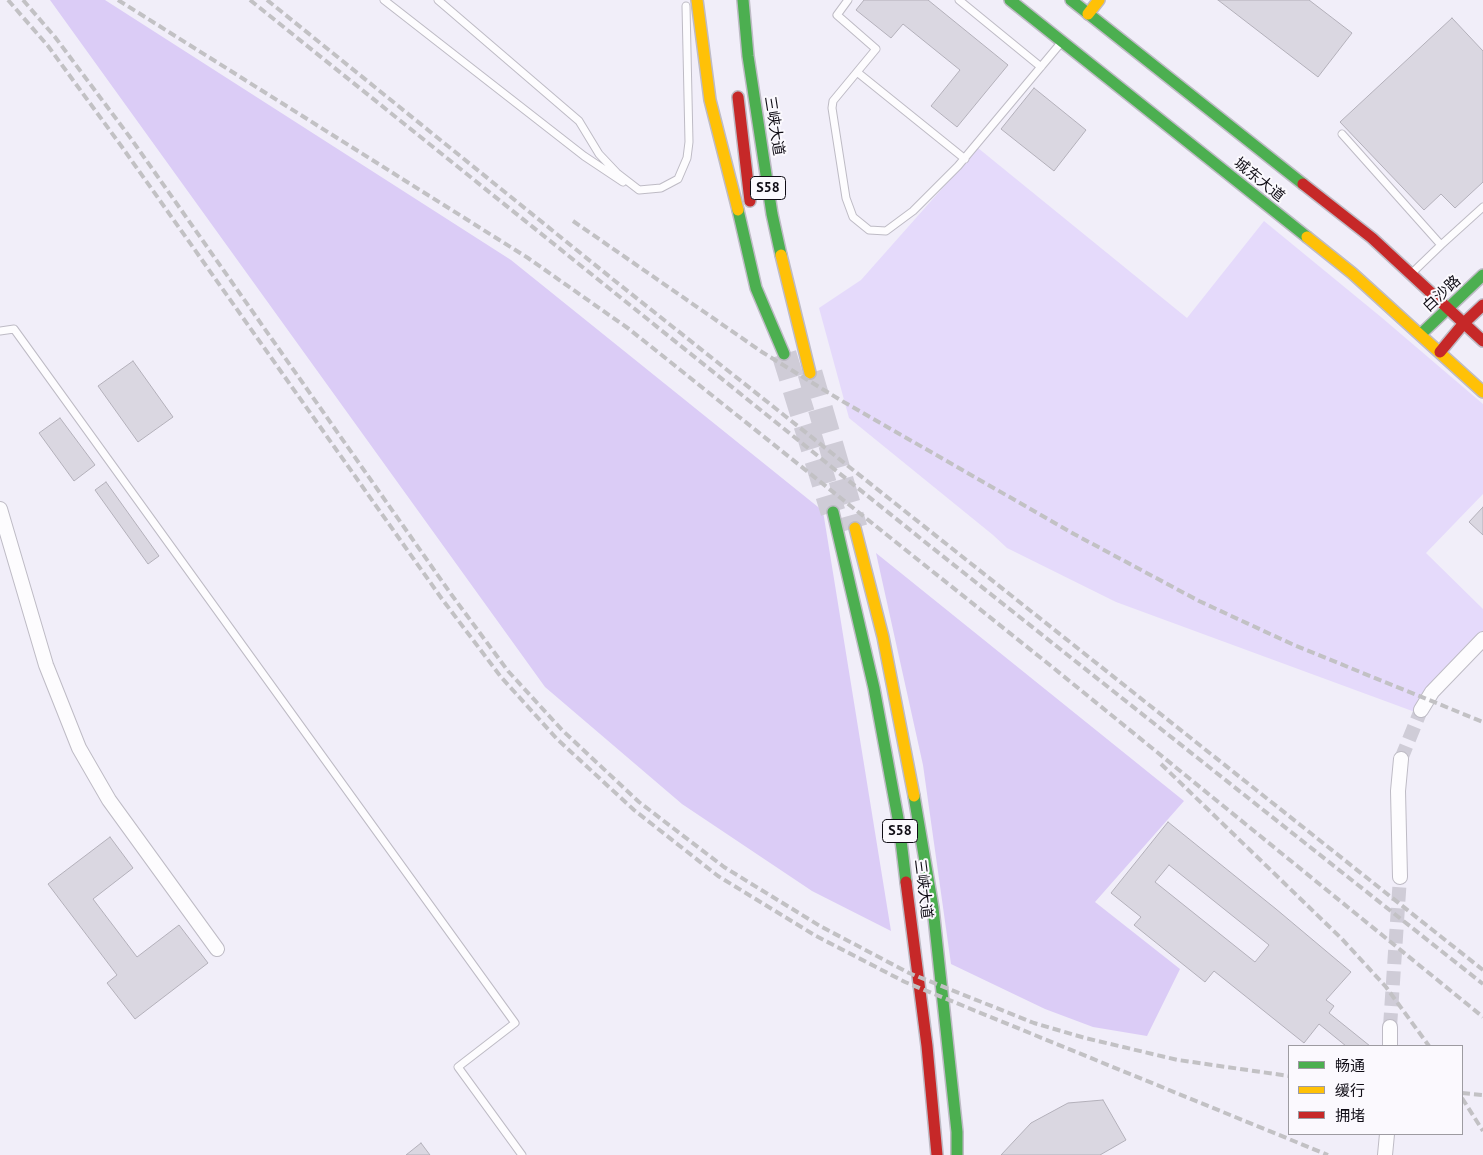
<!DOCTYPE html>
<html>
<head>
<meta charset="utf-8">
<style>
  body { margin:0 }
  #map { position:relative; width:1483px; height:1155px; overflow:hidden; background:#f1eef9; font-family:"PT Sans","Noto Sans SC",sans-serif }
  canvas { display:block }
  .legend { position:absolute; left:1288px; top:1045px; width:175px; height:90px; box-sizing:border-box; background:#fbf9fe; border:1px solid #9d9ba1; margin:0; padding:6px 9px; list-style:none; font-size:15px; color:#100d16 }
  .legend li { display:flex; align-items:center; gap:10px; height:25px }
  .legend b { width:25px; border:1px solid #9d9ba1 }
</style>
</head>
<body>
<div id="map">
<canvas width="1483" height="1155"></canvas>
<ul class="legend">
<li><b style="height:6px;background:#4caf50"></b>畅通</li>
<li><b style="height:6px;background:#ffc107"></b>缓行</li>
<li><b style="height:6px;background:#c62828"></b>拥堵</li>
</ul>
</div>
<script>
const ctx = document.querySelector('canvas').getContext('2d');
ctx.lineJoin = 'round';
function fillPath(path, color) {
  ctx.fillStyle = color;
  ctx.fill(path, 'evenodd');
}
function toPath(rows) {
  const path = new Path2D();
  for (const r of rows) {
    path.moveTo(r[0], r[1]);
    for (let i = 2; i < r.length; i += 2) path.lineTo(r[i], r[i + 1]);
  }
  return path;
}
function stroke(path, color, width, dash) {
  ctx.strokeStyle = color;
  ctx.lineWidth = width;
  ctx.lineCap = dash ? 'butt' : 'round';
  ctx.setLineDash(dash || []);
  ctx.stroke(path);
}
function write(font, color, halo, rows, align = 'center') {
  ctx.font = font + ' "PT Sans","Noto Sans SC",sans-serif';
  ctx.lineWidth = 4;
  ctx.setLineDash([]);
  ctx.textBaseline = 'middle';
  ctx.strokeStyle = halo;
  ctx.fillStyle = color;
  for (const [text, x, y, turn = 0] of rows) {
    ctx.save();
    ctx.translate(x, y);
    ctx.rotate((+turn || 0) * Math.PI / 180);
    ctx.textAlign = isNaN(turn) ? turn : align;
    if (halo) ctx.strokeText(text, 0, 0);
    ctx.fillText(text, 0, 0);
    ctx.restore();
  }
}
fillPath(toPath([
  [978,148,1187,318,1264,221,1381,317,1483,404,1483,494,1426,553,1483,609,1483,633,1415,712,1116,602,1007,548,993,535,849,418,819,308,861,280]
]), '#e5dafb');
fillPath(toPath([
  [50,0,105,0,511,260,823,511,891,931,812,891,682,804,545,687],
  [876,553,1184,801,1095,902,1180,969,1147,1036,1093,1027,1045,1009,951,964,923,765]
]), '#dbccf6');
const building = toPath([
  [864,0,928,0,1008,65,957,127,931,106,960,70,903,24,891,38,856,10,864,0],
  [1218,0,1309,0,1352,33,1318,77,1218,0],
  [1452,18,1483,51,1483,182,1455,208,1441,194,1424,210,1340,122,1452,18],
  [1034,88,1086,130,1054,171,1001,129,1034,88],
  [133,361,173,417,138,442,98,386,133,361],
  [60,418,95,465,74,481,39,433,60,418],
  [106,482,159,556,148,564,95,490,106,482],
  [1483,507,1483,535,1469,522,1483,507],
  [1168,822,1276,909,1351,972,1326,1000,1334,1006,1329,1013,1370,1046,1346,1046,1319,1024,1304,1043,1214,971,1205,982,1134,925,1141,917,1111,893,1168,822],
  [1169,865,1269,945,1255,962,1155,882,1169,865],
  [110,837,133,868,93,899,137,957,179,925,208,963,135,1019,107,983,117,975,48,884,110,837],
  [1103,1100,1126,1140,1100,1155,1001,1155,1031,1123,1068,1103,1103,1100],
  [421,1143,430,1155,406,1155,421,1143]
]);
fillPath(building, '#dad7e1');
stroke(building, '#b3b0ba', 1);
stroke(toPath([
  [1401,759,1421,710],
  [1390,1027,1400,877]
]), '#cfccd7', 14, [14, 7]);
stroke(toPath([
  [784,354,833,512],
  [810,373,855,528]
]), '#cfccd7', 25, [25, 12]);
const lane = toPath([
  [384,0,584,156,623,182],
  [438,0,579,121,599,154,617,173,639,190,661,188,678,179,687,158,689,142,686,6],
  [848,0,837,15,876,49,833,101,832,108,846,198,853,217,869,230,886,231,913,211,958,166,1060,44],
  [959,0,1041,67],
  [857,72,965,159],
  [1342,134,1441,245],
  [1412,273,1441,245,1483,207],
  [0,331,14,329,515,1023,458,1067,522,1155]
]);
const street = toPath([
  [0,509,46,665,79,748,109,800,217,949],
  [1421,710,1432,692,1483,639],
  [1400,877,1398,791,1401,759],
  [1390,1046,1390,1027],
  [1385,1155,1387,1134]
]);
const fast = toPath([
  [743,0,748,56,772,214,781,255],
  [1010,0,1307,237],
  [1071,0,1303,184],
  [738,210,756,288,784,354],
  [1421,334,1483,275],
  [833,512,874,688,899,824,906,882],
  [914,796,933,908,957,1132,957,1155]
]);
const slow = toPath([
  [697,0,710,100,738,210],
  [1088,14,1099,0],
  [1307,237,1352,273,1483,392],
  [781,255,810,373],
  [855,528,883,637,914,796]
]);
const jam = toPath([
  [738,97,750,201],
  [1303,184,1372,238,1483,341],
  [1440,352,1464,323,1483,305],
  [906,882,927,1046,937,1155]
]);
stroke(lane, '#bebbc5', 9);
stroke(street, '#bebbc5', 16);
stroke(fast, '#bebbc5', 14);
stroke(slow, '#bebbc5', 14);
stroke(jam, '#bebbc5', 14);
stroke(lane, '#fdfcfe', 7);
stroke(street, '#fdfcfe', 14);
stroke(fast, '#4caf50', 11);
stroke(slow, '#ffc107', 11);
stroke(jam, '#c62828', 11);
stroke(toPath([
  [8,0,48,46,122,147,442,599,501,677,557,739,634,810,718,876,816,936,905,982,1328,1155],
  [23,0,55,37,132,140,451,594,508,671,562,730,639,802,724,867,820,926,909,973,1034,1023,1085,1038,1178,1060,1289,1076],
  [118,0,528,258,629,329,1051,666,1483,1017],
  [250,0,930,546,1483,984],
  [267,0,615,281,1483,970],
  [573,221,762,352,842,401,1074,534,1199,601,1294,645,1483,722],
  [1161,764,1342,939,1386,987,1429,1046],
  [1462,1093,1483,1095],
  [1462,1098,1483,1131]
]), '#c2c1c4', 4, [8, 4]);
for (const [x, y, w] of [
  [768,188,35],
  [900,831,35]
]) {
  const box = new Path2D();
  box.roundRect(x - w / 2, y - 11.5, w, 23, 4);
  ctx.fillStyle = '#fbf9fe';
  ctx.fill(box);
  stroke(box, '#100d16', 1);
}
write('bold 14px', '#100d16', null, [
  ["S58",768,188],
  ["S58",900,831]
]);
write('15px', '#100d16', '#fbf9fe', [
  ["三峡大道",774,126,81],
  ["城东大道",1259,180,39],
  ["白沙路",1442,294,-43],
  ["三峡大道",923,889,83]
]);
</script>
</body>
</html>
